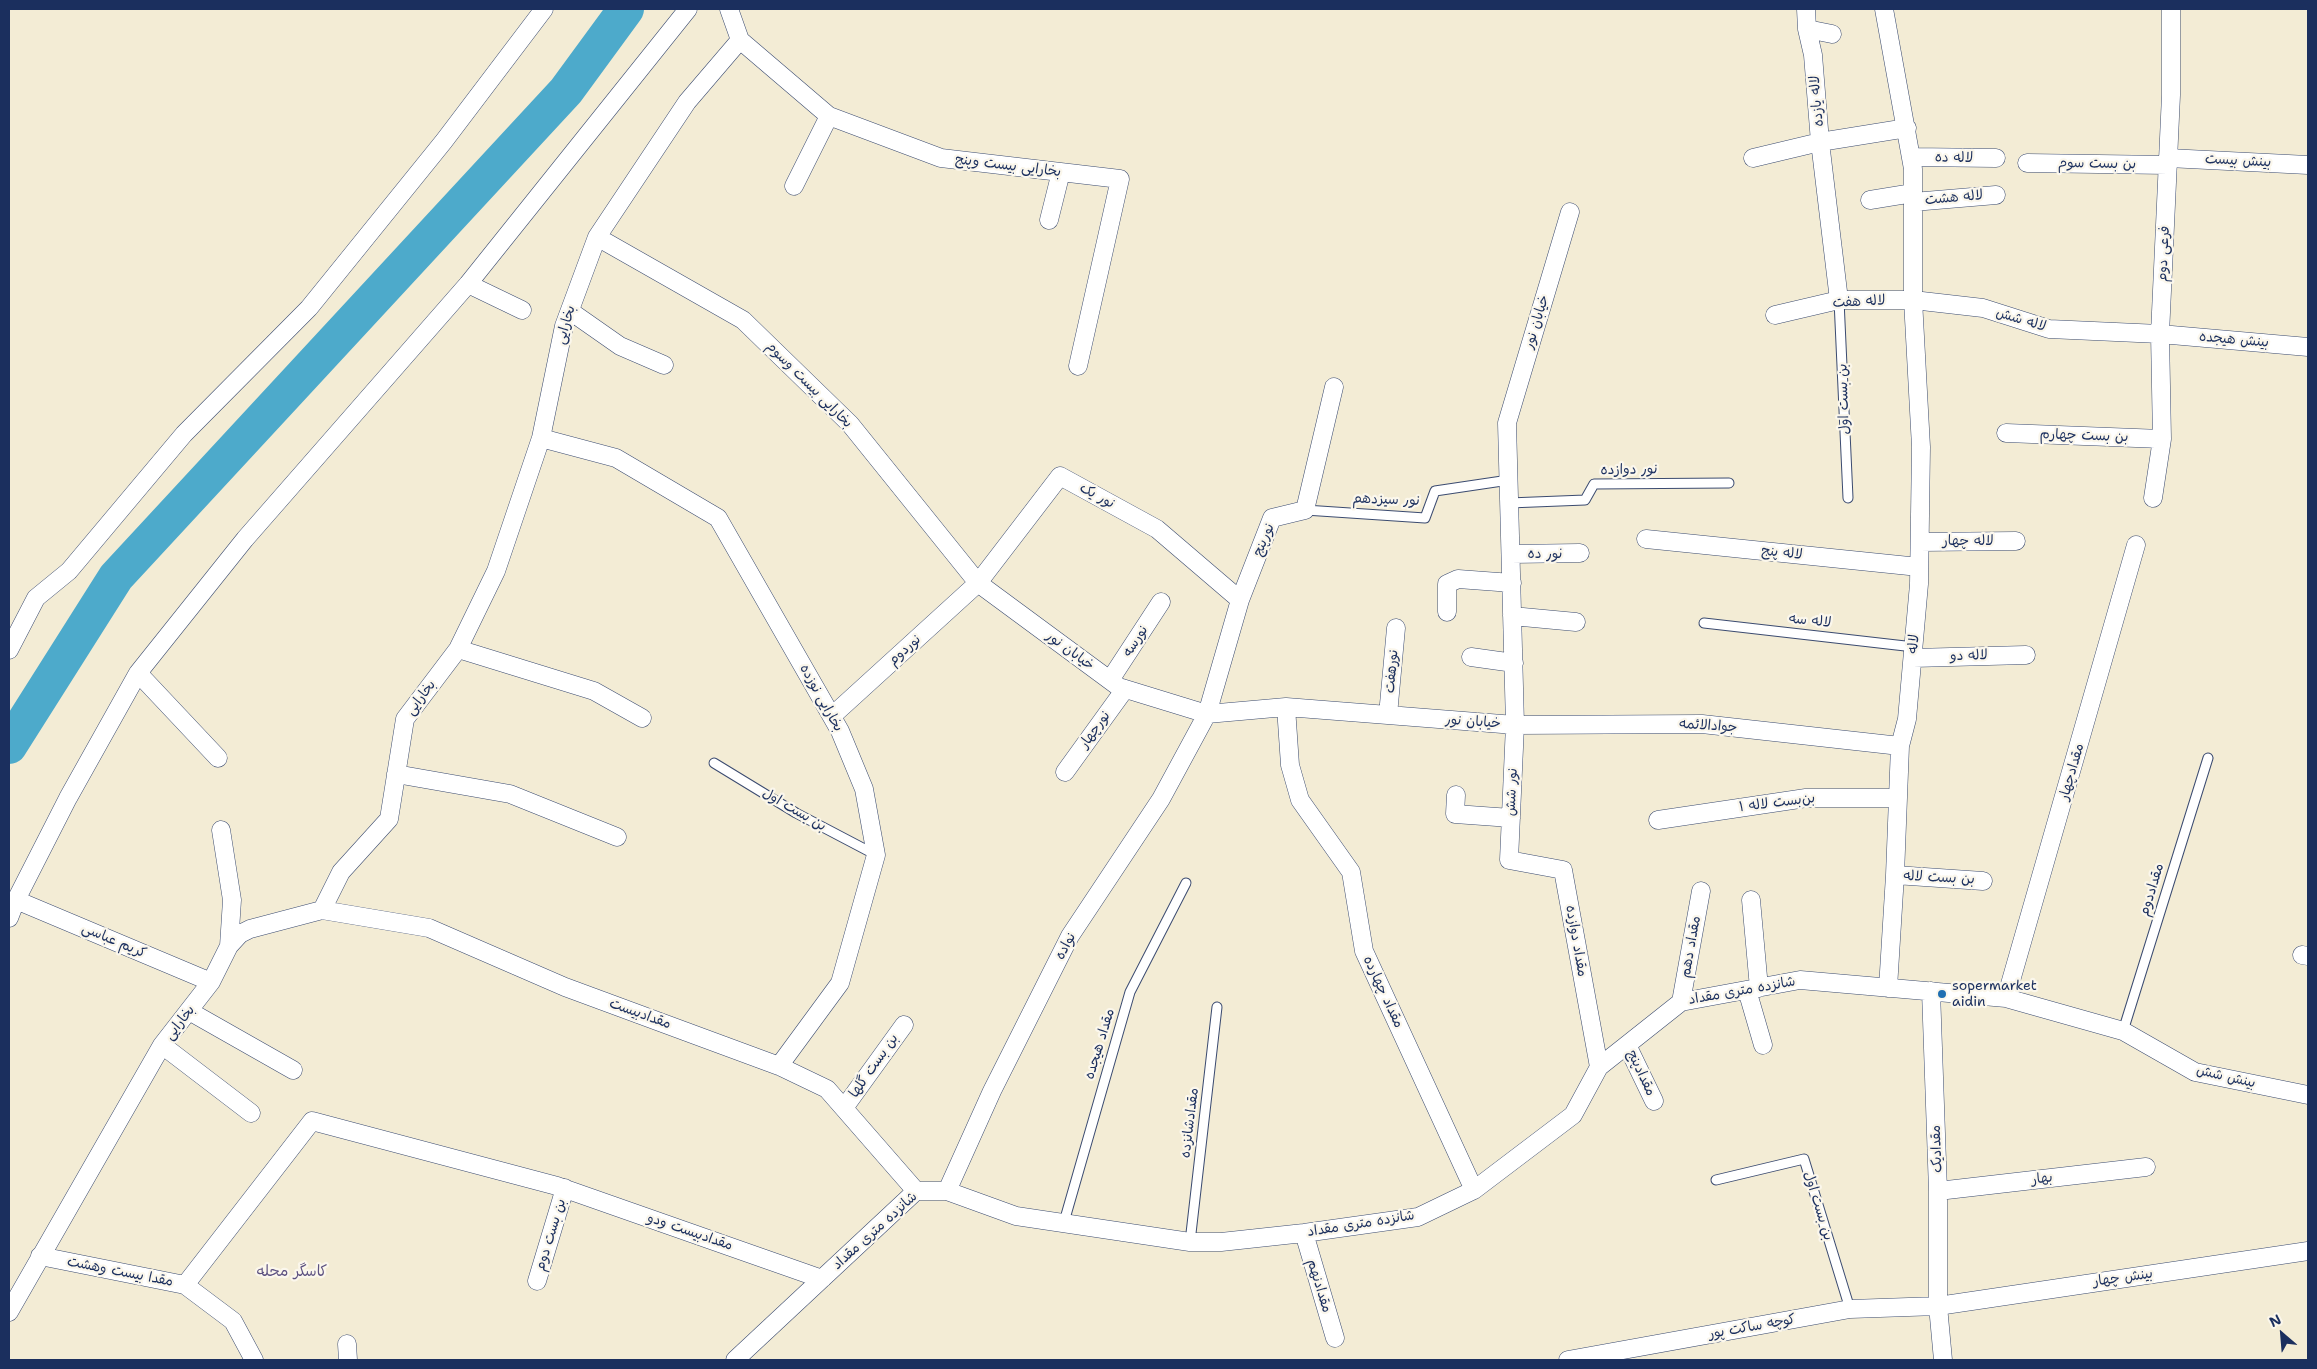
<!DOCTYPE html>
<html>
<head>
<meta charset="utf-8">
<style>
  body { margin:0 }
  #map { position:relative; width:2317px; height:1369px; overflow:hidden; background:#f3ecd5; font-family:"Shantell Sans",sans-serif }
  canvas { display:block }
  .frame { position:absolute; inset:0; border:10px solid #1b2f5e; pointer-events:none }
  .north { position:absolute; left:2257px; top:1309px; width:50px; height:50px; -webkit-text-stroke:4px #fbf7ec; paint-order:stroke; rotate:333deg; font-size:14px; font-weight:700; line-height:20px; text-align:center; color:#1b2f5e }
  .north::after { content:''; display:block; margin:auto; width:18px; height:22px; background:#1b2f5e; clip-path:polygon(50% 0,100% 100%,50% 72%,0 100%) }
</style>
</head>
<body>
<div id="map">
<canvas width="2317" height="1369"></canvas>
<div class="frame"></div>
<div class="north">N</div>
</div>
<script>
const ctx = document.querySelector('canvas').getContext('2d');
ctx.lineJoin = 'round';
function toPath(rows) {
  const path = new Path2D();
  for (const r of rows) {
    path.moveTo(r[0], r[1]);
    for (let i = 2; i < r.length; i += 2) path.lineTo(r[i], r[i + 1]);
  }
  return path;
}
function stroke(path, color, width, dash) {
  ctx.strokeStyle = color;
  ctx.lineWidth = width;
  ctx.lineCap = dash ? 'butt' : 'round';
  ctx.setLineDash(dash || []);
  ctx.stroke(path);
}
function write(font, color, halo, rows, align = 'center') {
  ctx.font = font + ' "Shantell Sans","Playpen Sans Arabic",sans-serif';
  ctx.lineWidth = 4.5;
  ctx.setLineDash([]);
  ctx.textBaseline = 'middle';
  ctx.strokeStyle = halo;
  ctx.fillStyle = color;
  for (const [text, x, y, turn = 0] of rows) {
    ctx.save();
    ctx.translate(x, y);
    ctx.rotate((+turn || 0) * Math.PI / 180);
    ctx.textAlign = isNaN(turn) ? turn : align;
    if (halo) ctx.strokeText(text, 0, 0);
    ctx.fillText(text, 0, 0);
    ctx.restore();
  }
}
stroke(toPath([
  [9,746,116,577,566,91,626,9]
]), '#4daacb', 36);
const service = toPath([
  [1839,300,1848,498],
  [1509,503,1585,500,1594,484,1729,483],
  [1305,510,1425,518,1435,491,1509,480],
  [1704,623,1914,647],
  [714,763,796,813,876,855],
  [2123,1031,2208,758],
  [1716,1180,1804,1159,1850,1309],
  [1064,1222,1130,992,1186,883],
  [1190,1242,1217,1007]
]);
const minor = toPath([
  [729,9,740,40],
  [1806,9,1807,29],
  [1884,9,1913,169,1913,300,1921,447,1919,584,1907,719,1900,746,1895,875,1888,988],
  [1832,34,1807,29,1813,55,1820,142,1907,128],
  [740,40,829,116,941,158,1120,179,1078,366],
  [1911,157,1996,158],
  [1753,158,1820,142,1839,300],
  [2168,158,2308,165],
  [2027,163,2168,165],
  [794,186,829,116],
  [1870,200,1913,193],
  [1913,202,1996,195],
  [1049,220,1061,172],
  [597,237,743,320,850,424,978,583,1119,687,1207,714,1286,707,1515,725,1507,423,1570,212],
  [468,284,522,310],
  [570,311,620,346,664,365],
  [1775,315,1839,300,1913,300,1983,308,2049,329,2160,334,2308,347],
  [2006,433,2162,439],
  [541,438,616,458,718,518,840,731,864,789,876,855,840,983,779,1066],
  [2153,498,2162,439,2160,334,2171,95,2171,9],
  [1646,539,1919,567],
  [1920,542,2016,541],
  [1511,554,1580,553],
  [1447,612,1447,584,1458,579,1512,583],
  [1512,616,1576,622],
  [458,649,594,691,642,718],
  [9,650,36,598,69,571,184,434,309,308,444,141,544,9],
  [1471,657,1514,663],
  [1913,658,2026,655],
  [138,673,218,758],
  [1110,680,1161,602],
  [1286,707,1290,765,1300,800,1351,872,1364,951,1474,1190],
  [1388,715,1396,628],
  [832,716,978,583,1060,476,1157,529,1240,600],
  [1065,772,1125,689],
  [396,774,510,794,617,837],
  [1456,795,1455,814,1511,818],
  [1658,820,1806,798,1897,798],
  [221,830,232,900,229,946],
  [1895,875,1983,881],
  [16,900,211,982],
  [1751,900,1759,988],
  [322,910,429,928,565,987,779,1066,827,1089,916,1191],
  [9,918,16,900,68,798,138,673,245,539,468,284,688,9],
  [2302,955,2308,956],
  [1747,990,1763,1045],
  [1931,991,1938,1191,1938,1306,1943,1360],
  [2006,998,2136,545],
  [1681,1002,1701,891],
  [189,1011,293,1070],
  [162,1045,251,1113],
  [1627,1045,1654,1101],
  [1599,1067,1563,870,1509,860,1515,725,1702,724,1900,746],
  [844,1108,904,1025],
  [947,1191,992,1091,1070,936,1161,799,1207,714,1240,600,1272,518,1305,510,1334,387],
  [1938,1191,2146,1167],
  [1304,1233,1335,1338],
  [40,1256,185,1285,233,1321,254,1360],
  [537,1281,565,1188],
  [185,1285,312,1121,557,1186,822,1279],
  [9,1312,162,1045,211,982,229,946,240,934,250,929,322,910,341,872,389,819,405,719,458,649,496,571,541,438,564,326,597,237,687,102,740,40],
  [347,1344,348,1360],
  [735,1360,916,1191,947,1191,1016,1216,1190,1242,1221,1242,1304,1233,1418,1217,1474,1190,1573,1115,1599,1067,1681,1002,1800,980,2006,998,2123,1031,2195,1072,2308,1095],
  [1568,1360,1850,1309,1938,1306,2308,1251]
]);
stroke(service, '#3b4b70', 11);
stroke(minor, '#3b4b70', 19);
stroke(service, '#fff', 9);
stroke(minor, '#fff', 18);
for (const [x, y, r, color] of [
  [1942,994,5,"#1f6fb2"]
]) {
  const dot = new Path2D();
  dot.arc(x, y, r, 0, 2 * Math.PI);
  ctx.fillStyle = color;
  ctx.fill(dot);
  stroke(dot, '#fbf7ec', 2);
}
write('14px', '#1b2f5e', '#fbf7ec', [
  ["لاله یازده",1817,101,-95],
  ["لاله ده",1954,158,1],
  ["بینش بیست",2238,161,3],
  ["بن بست سوم",2097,164,1],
  ["بخارایی بیست وپنج",1008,166,7],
  ["لاله هشت",1954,198,-5],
  ["فرعی دوم",2164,254,-87],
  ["لاله هفت",1859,302,-3],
  ["لاله شش",2021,320,17],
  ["خیابان نور",1537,322,-73],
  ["بخارایی",566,325,-74],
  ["بینش هیجده",2234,340,5],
  ["بخارایی بیست وسوم",809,385,45],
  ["بن بست اول",1844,399,-92],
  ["بن بست چهارم",2084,436,2],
  ["نور دوازده",1629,470,-1],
  ["نور یک",1097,496,29],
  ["نور سیزدهم",1386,500,2],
  ["نورپنج",1264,540,-67],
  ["لاله چهار",1968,541],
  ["لاله پنج",1782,553,6],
  ["نور ده",1545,554],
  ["لاله سه",1810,621,6],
  ["نورسه",1136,641,-57],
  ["لاله",1914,644,-85],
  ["نوردوم",905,650,-42],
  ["خیابان نور",1070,651,36],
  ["لاله دو",1969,656,-2],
  ["نورهفت",1392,671,-85],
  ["بخارایی",421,698,-53],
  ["بخارایی نوزده",821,698,61],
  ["خیابان نور",1473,722,4],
  ["جوادالائمه",1708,726,4],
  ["نورچهار",1095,730,-54],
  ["مقدادچهار",2072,772,-74],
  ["نور شش",1512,792,-87],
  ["بن‌بست لاله ۱",1777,803,-7],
  ["بن بست اول",794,810,30],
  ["بن بست لاله",1939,878,3],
  ["مقداددوم",2152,890,-73],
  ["کریم عباسی",114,941,23],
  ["مقداد دوازده",1576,941,80],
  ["نواده",1066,946,-62],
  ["مقداد دهم",1691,947,-80],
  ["شانزده متری مقداد",1742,991,-10],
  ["مقداد چهارده",1383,992,65],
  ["مقدادبیست",640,1014,20],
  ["بخارایی",180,1023,-52],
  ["مقداد هیجده",1100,1044,-73],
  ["بن بست گلها",874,1066,-55],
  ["مقدادپنج",1641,1073,65],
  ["بینش شش",2226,1077,13],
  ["مقدادشانزده",1190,1123,-83],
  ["مقدادیک",1937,1149,-92],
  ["بهار",2042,1179,-7],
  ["بن بست اول",1818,1206,73],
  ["شانزده متری مقداد",1361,1224,-9],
  ["شانزده متری مقداد",875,1231,-42],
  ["مقدادبیست ودو",690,1232,19],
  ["بن بست دوم",551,1235,-73],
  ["مقدا بیست وهشت",120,1272,11],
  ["بینش چهار",2123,1278,-8],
  ["مقدادنهم",1319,1286,73],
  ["کوچه ساکت پور",1752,1327,-10]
]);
write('14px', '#1b2f5e', '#fbf7ec', [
  ["sopermarket",1952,986],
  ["aidin",1952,1002]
], 'left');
write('15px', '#5c5180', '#fbf7ec', [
  ["کاسگر محله",292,1272]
]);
</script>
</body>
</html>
